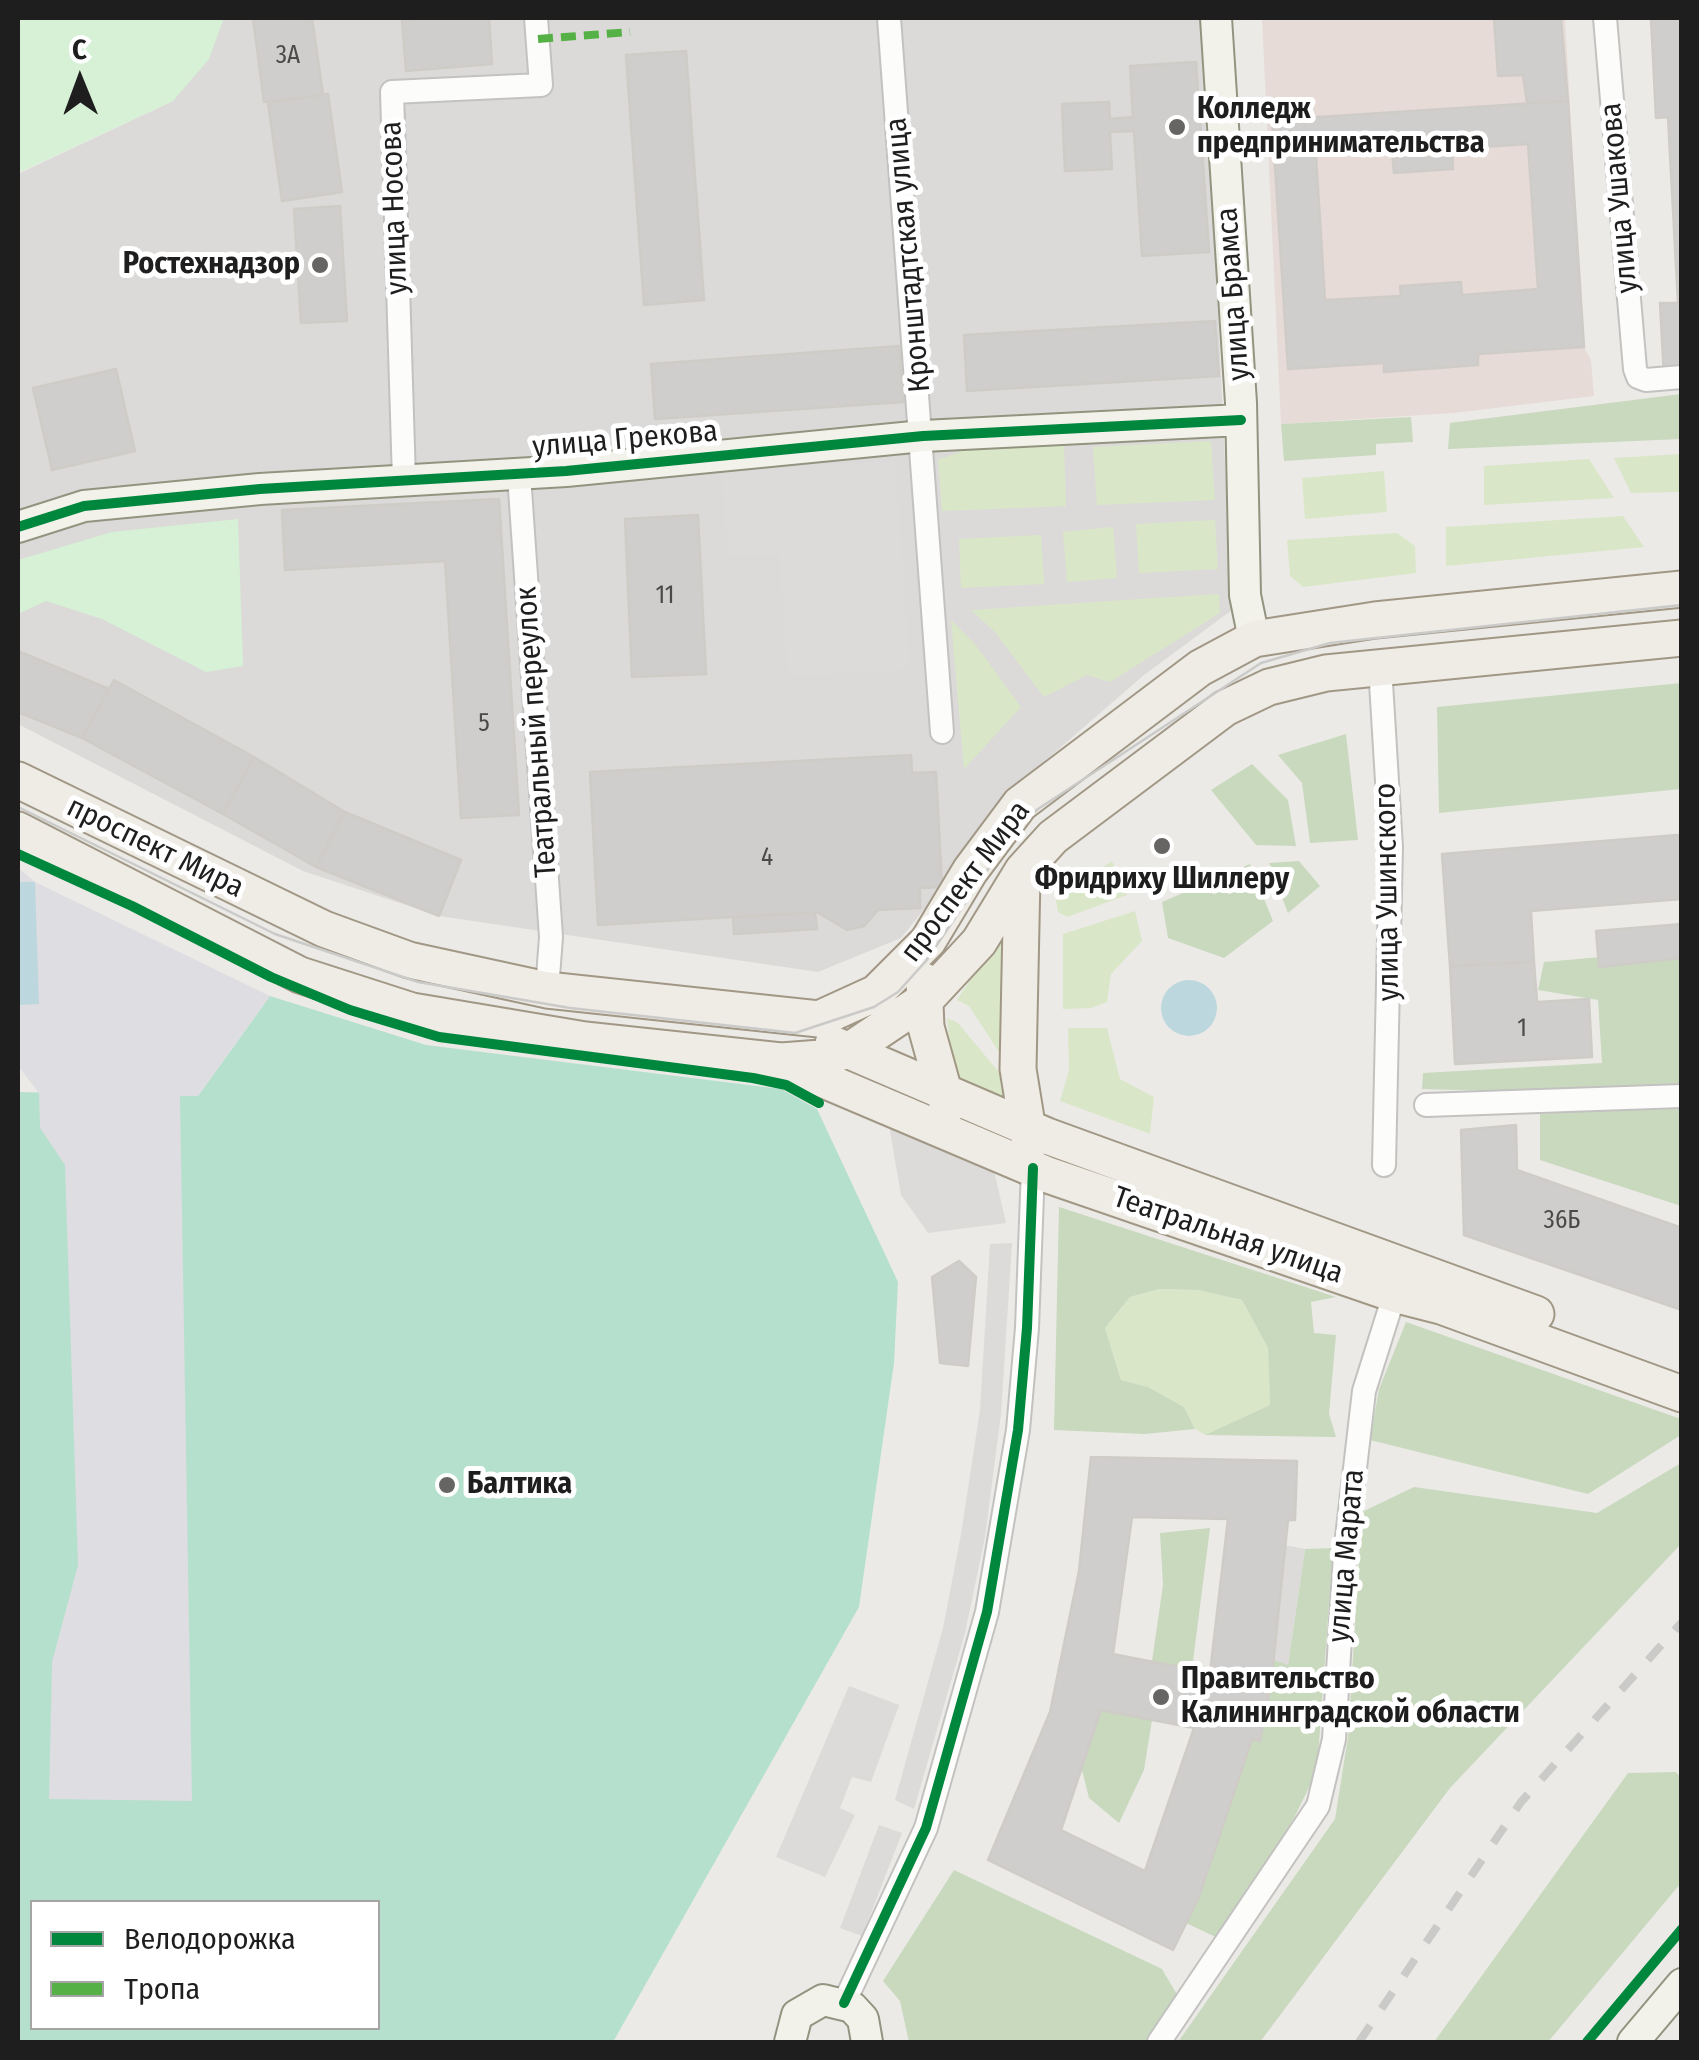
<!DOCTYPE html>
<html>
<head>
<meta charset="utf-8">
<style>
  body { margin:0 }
  #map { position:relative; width:1699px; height:2060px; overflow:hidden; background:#eceae7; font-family:"Fira Sans Condensed",sans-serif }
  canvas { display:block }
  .frame { position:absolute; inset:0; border:20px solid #1e1e1e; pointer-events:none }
  .legend { position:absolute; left:30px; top:1900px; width:350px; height:130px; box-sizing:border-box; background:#fff; border:2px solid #a5a5a5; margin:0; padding:12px 18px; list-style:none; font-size:30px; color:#1e1e1e }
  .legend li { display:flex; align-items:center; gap:20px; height:50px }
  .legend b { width:50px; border:2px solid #a5a5a5 }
  .north { position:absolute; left:30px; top:30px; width:100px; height:100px; -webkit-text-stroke:8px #fff; paint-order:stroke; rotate:359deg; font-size:28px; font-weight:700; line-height:40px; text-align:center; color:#1e1e1e }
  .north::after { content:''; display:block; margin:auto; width:35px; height:45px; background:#1e1e1e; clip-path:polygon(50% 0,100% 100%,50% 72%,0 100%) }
</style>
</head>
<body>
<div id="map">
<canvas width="1699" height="2060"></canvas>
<div class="frame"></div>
<ul class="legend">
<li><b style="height:12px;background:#00873e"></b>Велодорожка</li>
<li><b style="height:12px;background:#55b145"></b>Тропа</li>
</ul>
<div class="north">С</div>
</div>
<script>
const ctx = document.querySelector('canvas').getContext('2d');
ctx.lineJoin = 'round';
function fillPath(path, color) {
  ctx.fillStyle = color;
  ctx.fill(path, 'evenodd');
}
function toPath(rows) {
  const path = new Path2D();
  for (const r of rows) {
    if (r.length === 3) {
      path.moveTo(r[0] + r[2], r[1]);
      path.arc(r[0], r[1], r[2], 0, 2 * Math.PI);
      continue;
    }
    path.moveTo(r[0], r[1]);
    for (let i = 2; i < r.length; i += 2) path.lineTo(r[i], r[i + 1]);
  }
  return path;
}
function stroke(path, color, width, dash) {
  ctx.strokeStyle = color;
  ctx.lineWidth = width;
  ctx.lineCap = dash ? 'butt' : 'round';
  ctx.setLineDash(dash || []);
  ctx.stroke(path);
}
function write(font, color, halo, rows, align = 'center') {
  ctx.font = font + ' "Fira Sans Condensed",sans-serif';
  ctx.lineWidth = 10;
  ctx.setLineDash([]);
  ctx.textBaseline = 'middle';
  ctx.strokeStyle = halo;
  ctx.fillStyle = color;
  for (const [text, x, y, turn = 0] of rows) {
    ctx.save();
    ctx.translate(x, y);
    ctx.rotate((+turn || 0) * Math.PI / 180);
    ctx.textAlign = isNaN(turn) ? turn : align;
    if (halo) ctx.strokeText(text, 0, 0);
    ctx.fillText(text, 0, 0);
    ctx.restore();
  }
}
fillPath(toPath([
  [219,18,1204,18,1232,610,1144,675,1001,799,942,887,901,938,818,972,439,916,303,871,18,724,18,174,173,101]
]), '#dbdad8');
fillPath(toPath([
  [1262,18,1565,18,1584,347,1591,360,1594,396,1454,413,1281,424]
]), '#e6dbd7');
fillPath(toPath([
  [1211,441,1215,500,1097,505,1093,447],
  [1064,445,1066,506,942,511,938,460,965,450],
  [1681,454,1681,492,1631,493,1614,458],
  [1589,459,1614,498,1484,505,1484,466],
  [1384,471,1387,512,1305,519,1302,478],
  [1623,516,1644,547,1446,566,1446,527],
  [1215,520,1218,569,1139,573,1136,524],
  [1113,527,1117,578,1067,582,1063,532],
  [1397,533,1415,546,1416,573,1303,587,1290,576,1287,540],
  [1041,535,1044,584,961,588,959,539],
  [1219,594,1220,613,1110,682,1087,675,1044,697,995,632,971,610],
  [951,620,975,644,1021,707,964,769],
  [1112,861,1127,895,1067,917,1058,912,1056,900],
  [1135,911,1142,941,1111,974,1107,1002,1091,1008,1063,1009,1063,934],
  [1007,923,1001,1055,969,1006,957,1000],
  [947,1018,958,1023,1003,1077,1005,1098,952,1074],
  [1068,1028,1107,1028,1120,1079,1154,1097,1150,1134,1060,1101,1069,1070],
  [1159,1289,1198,1290,1242,1300,1268,1348,1270,1405,1205,1435,1195,1429,1184,1407,1148,1387,1121,1380,1105,1328,1130,1297]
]), '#d9e7c8');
fillPath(toPath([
  [1681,394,1681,439,1448,449,1450,423],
  [1411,417,1413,442,1376,444,1376,455,1284,461,1281,424],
  [1681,683,1681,789,1439,813,1437,707],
  [1346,734,1358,840,1310,843,1302,783,1278,755],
  [1252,764,1288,800,1296,846,1256,845,1211,790],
  [1299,861,1320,886,1288,913,1269,863],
  [1250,864,1273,921,1224,958,1168,938,1162,902],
  [1681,950,1681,1085,1533,1092,1422,1089,1423,1073,1602,1063,1598,1000,1538,990,1544,962],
  [1681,1105,1681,1206,1540,1160,1540,1114],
  [1059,1207,1336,1297,1311,1302,1314,1333,1336,1335,1329,1414,1336,1437,1205,1435,1270,1405,1268,1348,1242,1300,1198,1290,1159,1289,1130,1297,1105,1328,1121,1380,1148,1387,1184,1407,1195,1429,1145,1434,1054,1430],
  [1406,1322,1681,1419,1681,1435,1588,1494,1370,1440,1379,1389],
  [1681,1463,1681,1544,1450,1788,1260,2042,1178,2042,1335,1819,1348,1737,1362,1512,1414,1487,1597,1513],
  [1210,1528,1192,1669,1152,1661,1163,1585,1160,1533],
  [1333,1548,1317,1771,1294,1818,1222,1940,1186,1923,1252,1739,1260,1740,1271,1659,1288,1664,1305,1549],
  [1101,1710,1152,1720,1144,1770,1119,1823,1089,1798,1082,1770],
  [1676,1772,1681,1778,1681,1883,1548,2042,1434,2042,1628,1773],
  [954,1870,1162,1969,1179,1998,1147,2042,909,2042,900,2001,883,1981]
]), '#c8d9be');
fillPath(toPath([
  [18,18,224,18,209,59,173,101,18,173],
  [238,519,243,666,206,672,102,619,46,601,18,614,18,560,112,532]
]), '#d6f1d5');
fillPath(toPath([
  [270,996,426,1045,781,1089,817,1109,898,1282,894,1363,859,1607,613,2042,18,2042,18,1092,198,1096],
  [32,1902,378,1902,378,2028,32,2028]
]), '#b5e0cd');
fillPath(toPath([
  [895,461,910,669,788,677,779,554,728,556,722,472],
  [889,1125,993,1166,1006,1223,928,1233,901,1195],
  [1012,1243,1001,1414,985,1537,965,1633,914,1809,895,1800,943,1628,961,1534,980,1410,990,1244],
  [1285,1545,1305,1549,1288,1665,1271,1659],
  [849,1686,899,1705,871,1782,852,1777,840,1808,855,1815,825,1877,776,1857],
  [879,1825,902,1833,862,1936,840,1928]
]), '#dcdbda');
fillPath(toPath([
  [18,868,35,882,270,996,198,1096,180,1096,192,1801,49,1799,52,1662,78,1565,65,1165,40,1128,39,1093,18,1066]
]), '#dedde1');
fillPath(toPath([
  [18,873,18,882,35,882,39,1004,18,1005],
  [1189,1008,28]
]), '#bcd7dd');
const building = toPath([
  [253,18,312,18,323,95,264,102,253,18],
  [431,18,489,18,492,64,406,71,402,20,431,18],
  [1494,18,1561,18,1568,101,1527,103,1523,75,1498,76,1494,18],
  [1651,18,1682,18,1682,376,1664,377,1660,303,1678,303,1668,117,1656,118,1651,18],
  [686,51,704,300,644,305,626,55,686,51],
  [1196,62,1209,252,1142,256,1134,131,1110,132,1112,169,1065,171,1062,104,1109,102,1110,119,1133,117,1130,66,1196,62],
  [328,94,342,192,282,201,268,103,328,94],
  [1568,101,1584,347,1478,354,1478,365,1384,372,1384,363,1288,369,1272,120,1568,101],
  [1528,144,1538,289,1462,295,1461,282,1400,286,1401,296,1325,300,1316,156,1392,151,1394,173,1453,169,1452,149,1528,144],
  [340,206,347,321,301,323,294,209,340,206],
  [1215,321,1219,376,967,391,964,335,1215,321],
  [899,346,903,402,655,419,651,364,899,346],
  [116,369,135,451,52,470,33,388,116,369],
  [499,499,519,815,461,818,445,561,285,570,282,510,499,499],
  [698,515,706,674,632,677,625,519,698,515],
  [18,651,109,689,82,738,18,712,18,651],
  [114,680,254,757,223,814,82,738,114,680],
  [911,755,912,773,936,772,942,887,920,888,920,908,878,910,864,926,847,930,817,912,598,925,590,772,911,755],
  [254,757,345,812,316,867,223,814,254,757],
  [345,812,461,860,439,916,316,867,345,812],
  [1677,835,1682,835,1682,899,1531,911,1534,962,1450,966,1442,854,1677,835],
  [815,913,817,929,734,934,733,917,815,913],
  [1682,924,1682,958,1599,967,1596,931,1682,924],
  [1534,962,1537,1002,1589,999,1592,1057,1455,1064,1450,966,1534,962],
  [1516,1125,1517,1170,1682,1228,1682,1310,1464,1235,1461,1130,1516,1125],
  [959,1261,976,1277,968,1366,940,1363,932,1277,959,1261],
  [1091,1457,1297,1461,1295,1520,1288,1520,1271,1684,1260,1741,1252,1739,1199,1897,1173,1950,988,1860,1050,1712,1079,1571,1091,1457],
  [1132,1517,1228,1519,1210,1673,1113,1654,1132,1517],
  [1101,1710,1194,1728,1145,1871,1061,1830,1101,1710]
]);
fillPath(building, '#d0cecc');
stroke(building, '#cfccc8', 2.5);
const street = toPath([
  [889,18,942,732],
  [1605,18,1635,369,1638,377,1646,380,1682,377],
  [519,475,551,937,547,990],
  [404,480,392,92,541,85,536,18],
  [1380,666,1391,847,1384,1165],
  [1426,1105,1682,1096],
  [844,2003,926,1828,987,1612,1018,1430,1027,1328,1033,1168],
  [1159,2042,1318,1806,1334,1739,1345,1554,1364,1391,1398,1283]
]);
const secondary = toPath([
  [1216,18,1241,403,1245,595,1254,639],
  [18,527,84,506,260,489,566,471,923,436,1241,420],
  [790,2042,797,2015,823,2000,852,2007,863,2019,867,2042],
  [1633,2042,1682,1984]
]);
const primary = toPath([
  [18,780,324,929,409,960,547,990,819,1019,876,993,928,941,970,871,1020,804,1200,668,1254,639,1375,620,1682,589],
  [18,830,300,975,412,1011,585,1040,781,1061,821,1058,850,1050,926,999,979,942,1023,870,1053,837,1225,708,1269,687,1326,673,1682,638],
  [1022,876,1018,1069,1030,1143],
  [924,981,926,1027,948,1106],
  [833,1044,1047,1136,1536,1314],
  [786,1064,1048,1175,1394,1294,1441,1306,1682,1394]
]);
stroke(street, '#c3c2c1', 26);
stroke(secondary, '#939480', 34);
stroke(primary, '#a19785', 39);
stroke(street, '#fcfcfb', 22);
stroke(secondary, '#f3f2ea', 30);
stroke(primary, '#efebe5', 35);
stroke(toPath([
  [18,807,275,934,418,982,570,1008,795,1033,874,1007,898,992,926,961,1013,832,1038,809,1261,663,1330,643,1682,605]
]), '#cacac9', 2.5);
stroke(toPath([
  [1359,2042,1521,1802,1682,1622]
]), '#cacac9', 8, [20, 20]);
stroke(toPath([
  [538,39,630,32]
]), '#55b145', 8, [15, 8]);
stroke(toPath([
  [18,527,84,506,260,489,566,471,923,436,1241,420],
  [18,854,132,906,271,977,350,1010,439,1037,753,1078,786,1085,819,1103],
  [844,2003,926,1828,987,1612,1018,1430,1027,1328,1033,1168],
  [1587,2042,1682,1929]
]), '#00873e', 10);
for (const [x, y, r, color] of [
  [1177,127,10,"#666564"],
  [320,265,10,"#666564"],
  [1162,846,10,"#666564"],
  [447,1485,10,"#666564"],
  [1161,1697,10,"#666564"]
]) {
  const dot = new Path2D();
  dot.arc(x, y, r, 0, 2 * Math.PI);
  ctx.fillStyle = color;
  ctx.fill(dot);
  stroke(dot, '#fff', 4);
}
write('25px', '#4a4a4a', null, [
  ["3А",288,56],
  ["11",665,596],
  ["5",484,724],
  ["4",767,858],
  ["1",1522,1029],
  ["36Б",1562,1221]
]);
write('bold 30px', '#1e1e1e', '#fff', [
  ["Колледж",1197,110],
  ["предпринимательства",1197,144],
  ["Ростехнадзор",300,265,"right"],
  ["Фридриху Шиллеру",1162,880,"center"],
  ["Балтика",467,1485],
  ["Правительство",1181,1680],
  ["Калининградской области",1181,1714]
], 'left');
write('30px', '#1e1e1e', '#fff', [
  ["улица Ушакова",1620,198,-95],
  ["улица Носова",395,208,-92],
  ["Кронштадтская улица",909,255,-95],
  ["улица Брамса",1234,294,-94],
  ["улица Грекова",625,440,-5],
  ["Театральный переулок",537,732,-94],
  ["проспект Мира",155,848,26],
  ["проспект Мира",966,882,-53],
  ["улица Ушинского",1388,892,-91],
  ["Театральная улица",1228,1236,19],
  ["улица Марата",1347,1556,-85]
]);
</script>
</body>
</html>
